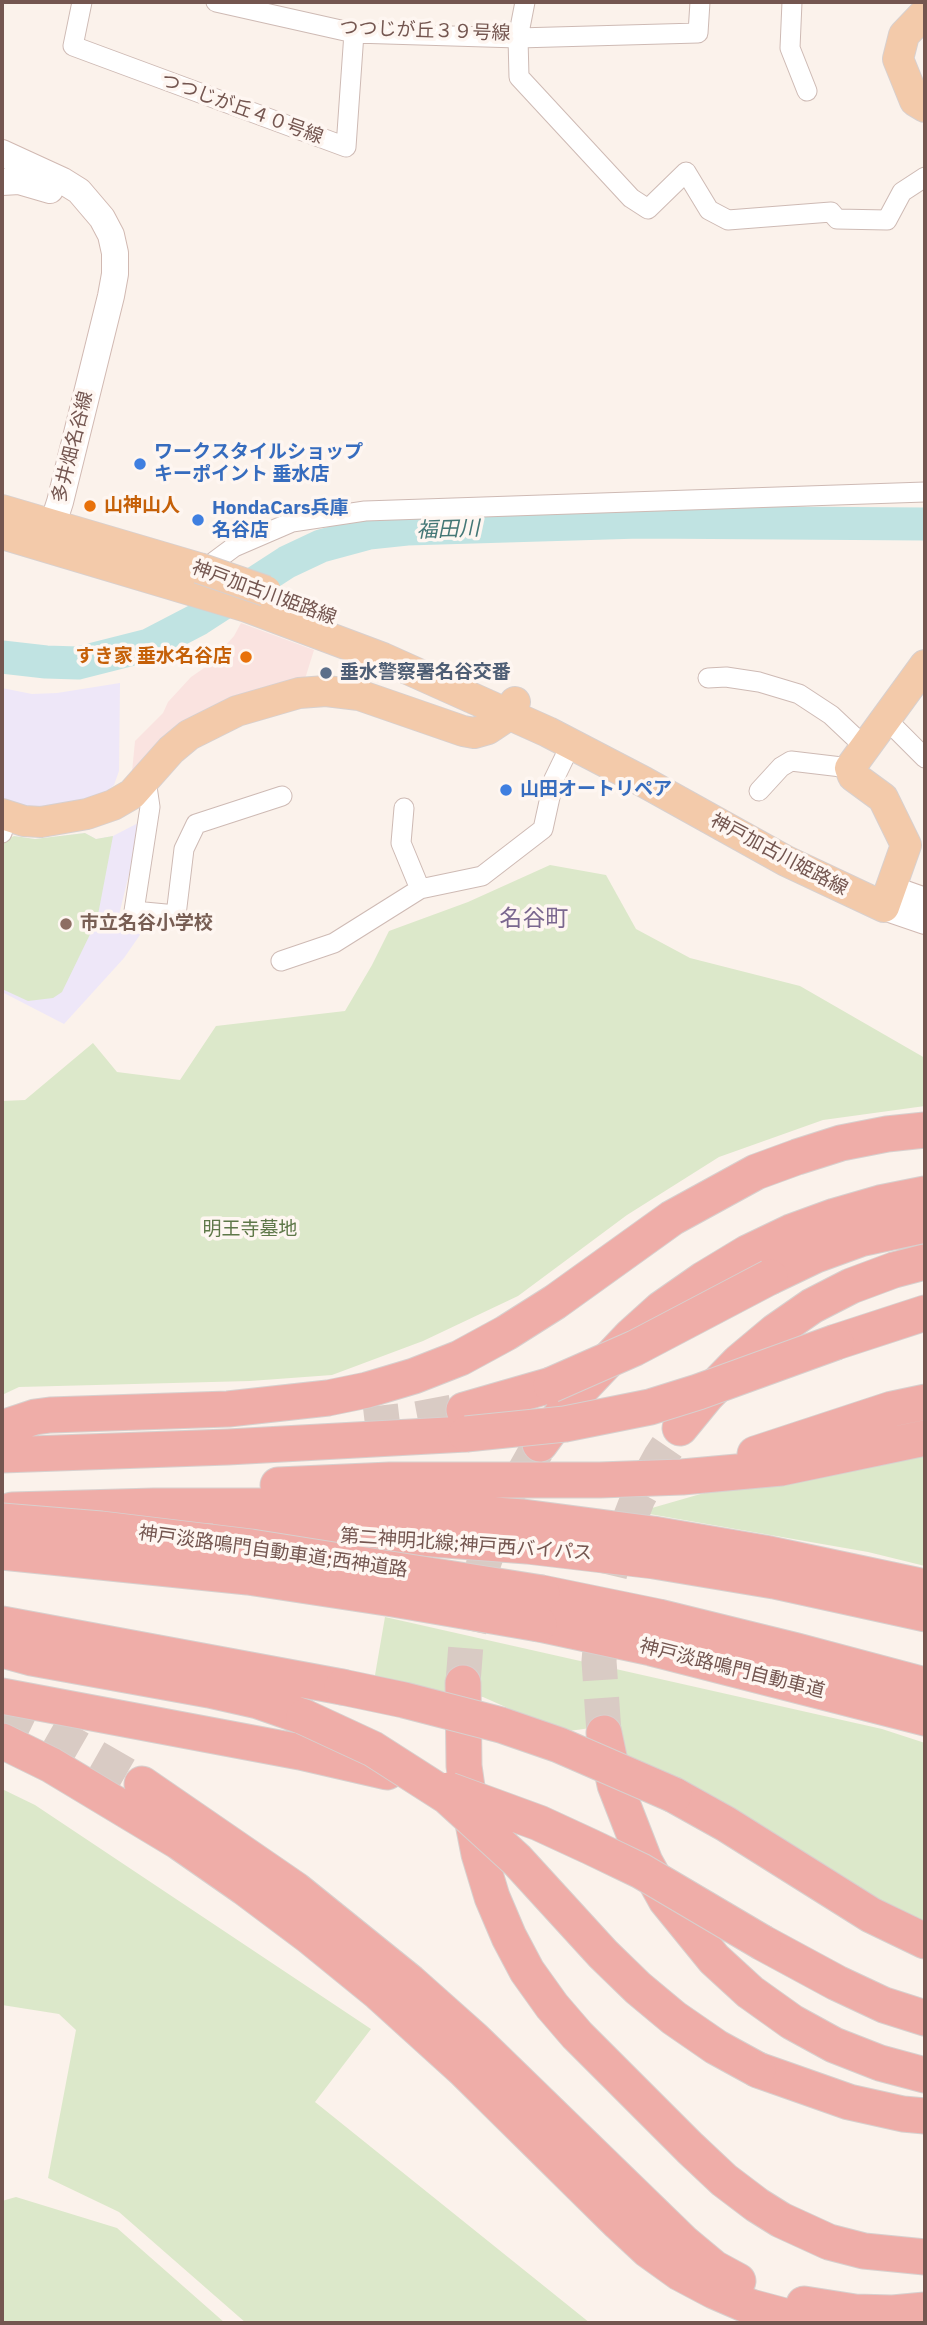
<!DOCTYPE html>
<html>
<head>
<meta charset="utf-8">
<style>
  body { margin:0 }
  #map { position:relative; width:927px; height:2325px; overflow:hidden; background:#fbf2eb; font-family:"IBM Plex Sans",sans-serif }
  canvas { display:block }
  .frame { position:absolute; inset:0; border:4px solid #745650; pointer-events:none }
</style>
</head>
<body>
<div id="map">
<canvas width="927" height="2325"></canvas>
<div class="frame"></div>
</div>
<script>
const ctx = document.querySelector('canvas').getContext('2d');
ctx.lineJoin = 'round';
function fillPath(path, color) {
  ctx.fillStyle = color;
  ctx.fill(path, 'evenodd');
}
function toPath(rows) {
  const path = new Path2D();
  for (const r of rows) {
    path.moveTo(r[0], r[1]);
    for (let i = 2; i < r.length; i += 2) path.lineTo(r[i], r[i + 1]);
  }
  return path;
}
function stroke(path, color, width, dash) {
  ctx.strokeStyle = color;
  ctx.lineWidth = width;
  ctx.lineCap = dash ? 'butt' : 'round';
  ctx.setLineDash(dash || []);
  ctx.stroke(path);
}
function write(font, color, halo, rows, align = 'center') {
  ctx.font = font + ' "IBM Plex Sans","Noto Sans JP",sans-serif';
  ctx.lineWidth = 7;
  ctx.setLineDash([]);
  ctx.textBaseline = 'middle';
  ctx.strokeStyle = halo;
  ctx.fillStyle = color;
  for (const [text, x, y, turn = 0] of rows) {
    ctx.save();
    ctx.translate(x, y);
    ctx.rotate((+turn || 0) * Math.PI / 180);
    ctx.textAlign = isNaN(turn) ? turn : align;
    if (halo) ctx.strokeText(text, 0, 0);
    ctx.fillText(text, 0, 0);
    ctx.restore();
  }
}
fillPath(toPath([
  [241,623,314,650,304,682,132,772,135,741,163,713,168,702,191,677,207,666,234,636]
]), '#fae3e0');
fillPath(toPath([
  [120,683,119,771,114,785,103,794,51,810,8,803,2,799,2,688,32,694,57,693],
  [142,821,119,915,142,932,124,958,64,1024,2,992,2,849,14,836,35,839,85,833,96,839,113,836]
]), '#eee7f8');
fillPath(toPath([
  [85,833,96,839,113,836,97,920,62,992,53,998,28,1001,2,989,2,849,5,840,14,836,35,839],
  [550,865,606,875,636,929,690,958,800,986,925,1058,925,1106,823,1120,719,1157,627,1215,518,1296,423,1341,332,1375,250,1381,19,1387,2,1395,2,1101,25,1100,93,1043,117,1072,180,1080,216,1026,345,1011,372,965,389,931,468,902],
  [925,1447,925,1566,868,1552,638,1512,711,1491],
  [385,1617,882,1729,925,1743,925,1925,883,1906,628,1761,619,1724,562,1732,483,1697,374,1681],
  [2,1789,35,1805,371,2029,315,2102,590,2323,246,2323,119,2212,48,2178,76,2030,59,2014,2,2005],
  [16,2197,117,2228,225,2323,2,2323,2,2201]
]), '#dce8ca');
stroke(toPath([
  [2,657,46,662,78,663,149,645,199,619,287,562,321,546,369,533,407,529,640,522,925,524]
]), '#c0e3e2', 33);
stroke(toPath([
  [365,1425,416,1419,464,1410],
  [463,1683,466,1644,484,1562,496,1529,514,1490,540,1444],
  [2,1708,49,1731,142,1784],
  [604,1733,599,1661,605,1594,611,1568,638,1498,661,1456,680,1428]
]), '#d9cbc4', 35, [35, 18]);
const street = toPath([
  [82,2,73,46,346,147,354,33],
  [216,2,354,33,518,38,525,2],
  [700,2,698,33,518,38,519,77,631,198,648,209,686,172,709,210,728,220,831,212,837,219,887,220,902,192,925,177],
  [792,2,790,48,807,91],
  [199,573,234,547,292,522,365,511,925,492],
  [708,678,726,677,759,682,799,694,831,715,866,748],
  [887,720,925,758],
  [146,780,150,807,134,911,176,915,184,849,196,824,282,796],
  [759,791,781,767,791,761,850,768],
  [404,808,401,843,420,889],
  [2,833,7,817],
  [281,961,334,943,420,889,482,876,543,829,554,779,571,744]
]);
const secondary = toPath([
  [2,153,63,181,79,191,102,218,111,235,115,253,115,274,111,296,60,502,46,545],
  [2,182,19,181,50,190],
  [891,889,925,901],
  [884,907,925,921]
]);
const primary = toPath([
  [925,13,904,35,898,59,915,101,925,107],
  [2,510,199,568],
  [2,534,247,607,383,658,548,732,644,782,786,861,884,907,906,845,883,798,853,776,850,768,925,665],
  [2,814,24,821,41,822,87,814,113,805,132,794,171,750,189,735,237,711,299,693,326,691,359,695,463,731,474,733,488,729,509,715,515,702]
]);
const highway = toPath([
  [770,1277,816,1255,860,1239,925,1225],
  [836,1342,925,1313],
  [464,1410,551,1385],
  [2,1428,35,1417,50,1415,228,1409,328,1398,367,1390,414,1376,460,1358,506,1333,555,1302,672,1218,756,1172,797,1157,841,1143,887,1134,925,1130],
  [680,1428,707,1395,739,1362,776,1331,812,1306,851,1286,894,1270,925,1262],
  [540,1444,578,1392,631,1336,661,1309,704,1279,747,1253,791,1232,835,1216,880,1203,925,1194],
  [755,1454,892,1409,925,1402],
  [2,1455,228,1447,466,1434],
  [278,1485,390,1480,600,1480,682,1477,781,1468,925,1438],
  [12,1510,154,1506,286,1506,407,1509,523,1517,653,1534,770,1554,925,1587],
  [228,1533,406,1537,527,1546,654,1561,774,1581,925,1614],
  [542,1593,659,1617,797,1651,925,1685],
  [2,1624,342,1687],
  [539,1624,651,1648,925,1718],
  [2,1650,32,1658,209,1690,258,1701,304,1717],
  [463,1683,464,1766,470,1808,479,1854,492,1897,509,1937,527,1971,552,2006,577,2035,690,2148,724,2180,757,2205,781,2220,829,2242,864,2251,925,2257],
  [2,1696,300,1752,387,1772],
  [604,1733,615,1785,645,1862,666,1900,714,1959,750,1992,792,2022,834,2045,880,2063,925,2075],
  [2,1741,51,1765,179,1842,245,1888,309,1936,379,1993,464,2070,619,2223,648,2250,680,2273,714,2291,751,2307,792,2318,829,2323],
  [142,1784,296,1890,410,1982,474,2039,684,2243,714,2268,738,2281],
  [674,1795,726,1824,871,1915,925,1941],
  [763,1943,837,1983,884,2005,925,2018],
  [758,2070,849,2102,903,2114,925,2116],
  [804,2304,855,2312,893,2313,925,2310]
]);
stroke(street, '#cebab4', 21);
stroke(secondary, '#d1b9b2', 28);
stroke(primary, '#d8d0ce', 32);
stroke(highway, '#d8d0ce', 37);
stroke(street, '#fff', 19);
stroke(secondary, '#fff', 26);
stroke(primary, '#f3caaa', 30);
stroke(highway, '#efada8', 35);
const primaryBridge = toPath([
  [199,568,266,591]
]);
const highwayBridge = toPath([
  [551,1385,635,1348,770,1277],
  [466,1434,565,1424,650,1407,698,1392,836,1342],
  [2,1521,101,1529,251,1547,542,1593],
  [2,1552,248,1577,393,1599,539,1624],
  [342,1687,404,1700,501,1725,559,1745,674,1795],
  [304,1717,373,1749,448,1797,517,1860,603,1954,638,1988,674,2018,716,2047,758,2070],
  [449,1790,539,1823,591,1847,641,1871,763,1943]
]);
stroke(primaryBridge, '#d8d0ce', 32, []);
stroke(highwayBridge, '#d8d0ce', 37, []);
stroke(primaryBridge, '#f3caaa', 30);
stroke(highwayBridge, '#efada8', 35);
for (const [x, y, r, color] of [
  [140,464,7,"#3f7fe0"],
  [90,506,7,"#e8710a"],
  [198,520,7,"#3f7fe0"],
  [246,657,7,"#e8710a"],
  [326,673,7,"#5c6f8a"],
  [506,790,7,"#3f7fe0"],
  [66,924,7,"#8d6e63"]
]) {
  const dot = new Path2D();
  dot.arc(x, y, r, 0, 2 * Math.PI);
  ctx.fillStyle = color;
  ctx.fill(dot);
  stroke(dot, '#fef6f1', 2.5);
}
write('19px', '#745650', '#fef6f1', [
  ["つつじが丘３９号線",425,31,2],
  ["つつじが丘４０号線",242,109,20],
  ["多井畑名谷線",73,447,-76],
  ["神戸加古川姫路線",264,593,20],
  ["神戸加古川姫路線",779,855,28],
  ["第二神明北線;神戸西バイパス",466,1545,4],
  ["神戸淡路鳴門自動車道;西神道路",273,1552,8],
  ["神戸淡路鳴門自動車道",732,1669,14]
]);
write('bold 19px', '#366cbe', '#fef6f1', [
  ["ワークスタイルショップ",154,453],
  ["キーポイント 垂水店",154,475],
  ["HondaCars兵庫",212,509],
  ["名谷店",212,531],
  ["山田オートリペア",520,790]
], 'left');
write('bold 19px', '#c56008', '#fef6f1', [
  ["山神山人",104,506],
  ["すき家 垂水名谷店",232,657,"right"]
], 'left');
write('bold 19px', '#4e5e75', '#fef6f1', [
  ["垂水警察署名谷交番",340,673]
], 'left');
write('bold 19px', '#785e54', '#fef6f1', [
  ["市立名谷小学校",80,924]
], 'left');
write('19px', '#5f7849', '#fef6f1', [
  ["明王寺墓地",250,1230]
]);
write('italic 21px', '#447776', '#fef6f1', [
  ["福田川",448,530,-2]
]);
write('23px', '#7a678f', '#fef6f1', [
  ["名谷町",534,919]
]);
</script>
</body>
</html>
